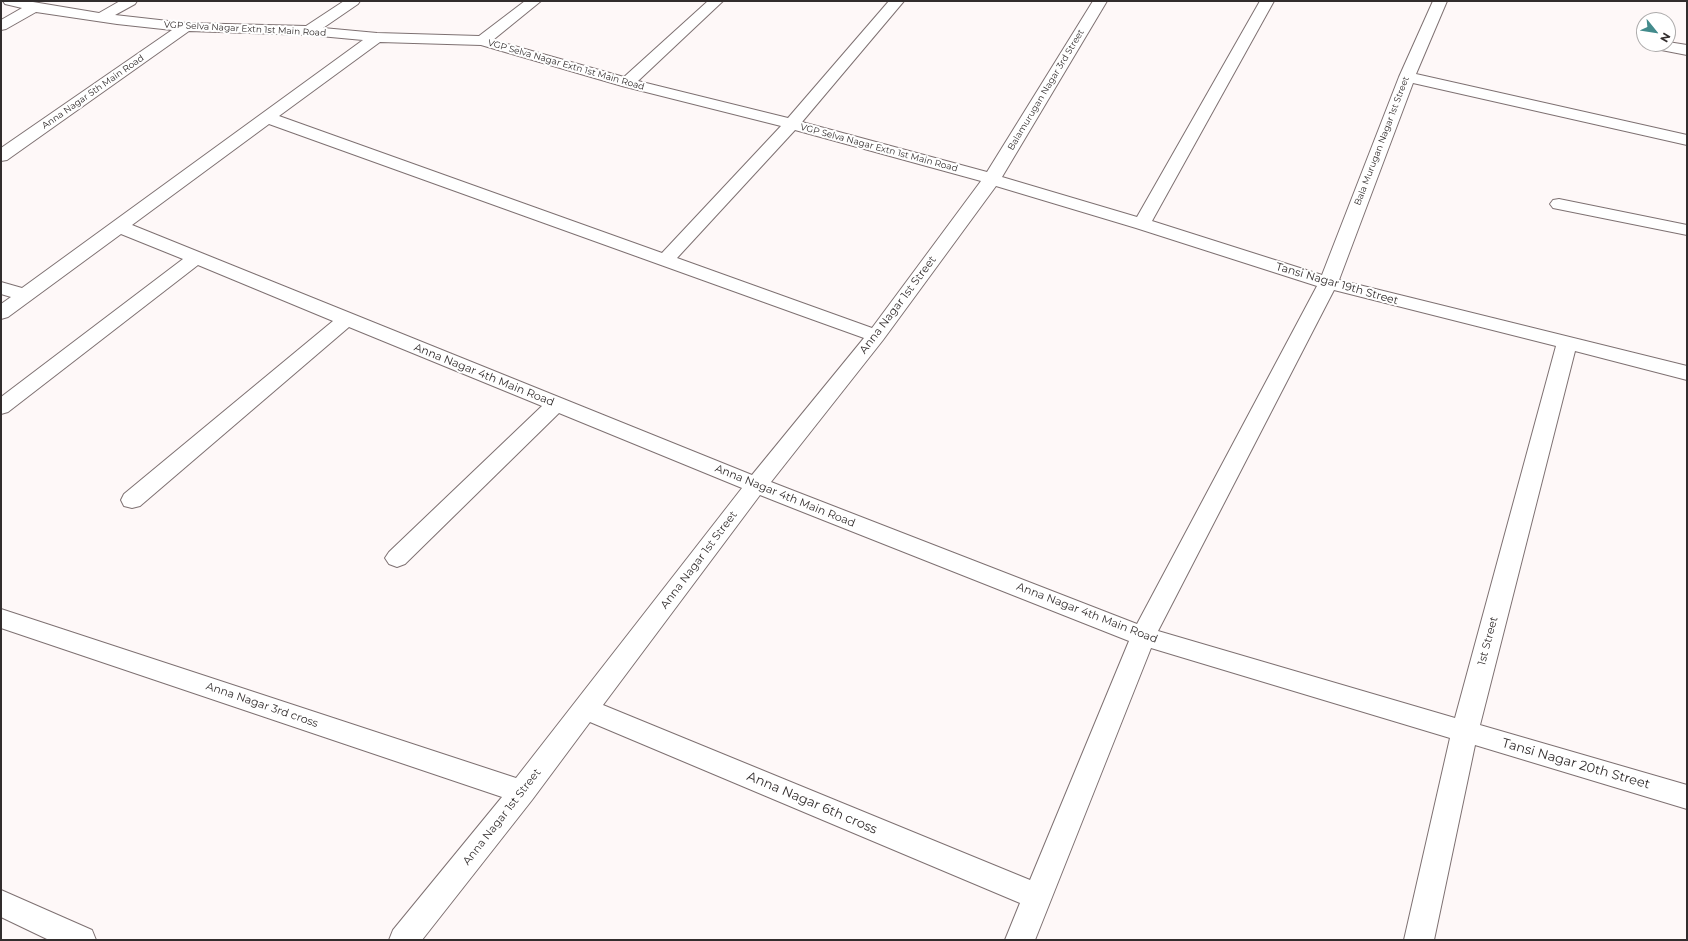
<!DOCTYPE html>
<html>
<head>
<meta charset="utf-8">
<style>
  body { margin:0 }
  #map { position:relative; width:1688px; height:941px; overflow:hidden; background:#fef8f8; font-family:Montserrat,sans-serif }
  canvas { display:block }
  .frame { position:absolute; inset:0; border:2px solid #322d2d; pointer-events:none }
  .north { position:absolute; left:1636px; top:12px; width:40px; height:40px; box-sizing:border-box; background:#fff; border:1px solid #adabab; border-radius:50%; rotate:120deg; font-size:11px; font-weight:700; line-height:16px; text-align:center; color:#322d2d }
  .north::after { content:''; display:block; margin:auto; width:14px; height:18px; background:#438b8c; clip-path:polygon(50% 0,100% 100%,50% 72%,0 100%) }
</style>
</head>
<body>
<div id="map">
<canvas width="1688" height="941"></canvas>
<div class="frame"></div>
<div class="north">N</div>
</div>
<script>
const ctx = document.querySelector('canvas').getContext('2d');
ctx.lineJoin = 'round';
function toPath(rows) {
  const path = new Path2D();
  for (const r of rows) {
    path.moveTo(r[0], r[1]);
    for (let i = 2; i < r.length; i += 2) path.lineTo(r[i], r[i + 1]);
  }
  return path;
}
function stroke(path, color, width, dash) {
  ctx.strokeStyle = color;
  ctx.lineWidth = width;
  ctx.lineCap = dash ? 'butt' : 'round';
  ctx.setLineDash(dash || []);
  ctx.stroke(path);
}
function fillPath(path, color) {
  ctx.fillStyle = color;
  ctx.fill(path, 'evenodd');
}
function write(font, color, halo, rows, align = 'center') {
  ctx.font = font + ' Montserrat,sans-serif';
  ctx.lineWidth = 4;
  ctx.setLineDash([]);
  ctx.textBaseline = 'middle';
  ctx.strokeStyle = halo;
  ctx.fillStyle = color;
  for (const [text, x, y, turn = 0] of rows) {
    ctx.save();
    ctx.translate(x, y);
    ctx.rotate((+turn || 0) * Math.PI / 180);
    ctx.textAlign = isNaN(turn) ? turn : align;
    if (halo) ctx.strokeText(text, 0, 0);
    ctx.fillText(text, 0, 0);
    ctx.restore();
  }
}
const street = toPath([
  [3,1,27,1,99,13,120,1,137,1,135,4,115,15,186,23,306,26,344,1,360,1,358,4,323,28,377,33,479,36,525,1,541,1,493,40,624,77,708,1,723,1,638,81,788,118,889,1,904,1,802,122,987,172,1093,1,1107,1,1002,177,1137,217,1260,1,1274,1,1152,221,1322,275,1399,77,1433,1,1447,1,1416,74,1687,135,1687,145,1413,83,1339,280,1687,366,1687,380,1575,351,1480,725,1687,785,1687,809,1475,745,1434,940,1404,940,1450,738,1151,648,1035,940,1005,940,1020,903,590,722,532,800,422,940,389,940,393,930,502,797,1,628,1,609,516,778,742,488,559,413,405,564,397,567,389,564,385,558,389,552,542,406,349,327,140,506,132,508,124,506,121,500,124,494,333,321,198,265,8,412,1,414,1,397,183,259,121,234,8,317,1,319,1,304,11,297,1,294,1,282,22,288,363,40,309,35,189,31,7,160,1,161,1,148,172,30,117,24,36,12,6,29,1,30,1,20,22,8,5,4,3,1],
  [380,42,481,45,622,86,781,126,662,253,279,116,380,42],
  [269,124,864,338,752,475,132,225,269,124],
  [795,130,981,181,872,328,677,258,795,130],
  [996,186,1136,228,1317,286,1137,624,771,482,883,340,996,186],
  [1334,290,1556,346,1455,718,1158,631,1334,290],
  [760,495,1129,641,1030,880,603,705,760,495],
  [1668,42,1687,45,1687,55,1651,48,1646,47,1644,44,1668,44,1668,42],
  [1559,199,1687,225,1687,235,1553,208,1550,204,1553,200,1559,199],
  [1,890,92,930,96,940,49,940,1,917,1,890]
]);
stroke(street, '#7e7172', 2);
fillPath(street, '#fff');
write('9px', '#322d2d', '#fff', [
  ["VGP Selva Nagar Extn 1st Main Road",245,29,3],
  ["VGP Selva Nagar Extn 1st Main Road",566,65,16],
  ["Balamurugan Nagar 3rd Street",1046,90,-59],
  ["Anna Nagar 5th Main Road",93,92,-35],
  ["Bala Murugan Nagar 1st Street",1382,141,-69],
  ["VGP Selva Nagar Extn 1st Main Road",879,148,15]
]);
write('11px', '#322d2d', '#fff', [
  ["Tansi Nagar 19th Street",1337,284,16],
  ["Anna Nagar 1st Street",898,305,-53],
  ["Anna Nagar 4th Main Road",484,375,22],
  ["Anna Nagar 4th Main Road",785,496,22],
  ["Anna Nagar 1st Street",699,560,-53],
  ["Anna Nagar 4th Main Road",1087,613,21],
  ["1st Street",1488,641,-75],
  ["Anna Nagar 3rd cross",262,705,19],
  ["Anna Nagar 1st Street",502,817,-52]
]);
write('13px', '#322d2d', '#fff', [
  ["Tansi Nagar 20th Street",1576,764,16],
  ["Anna Nagar 6th cross",812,803,23]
]);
</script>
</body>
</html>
